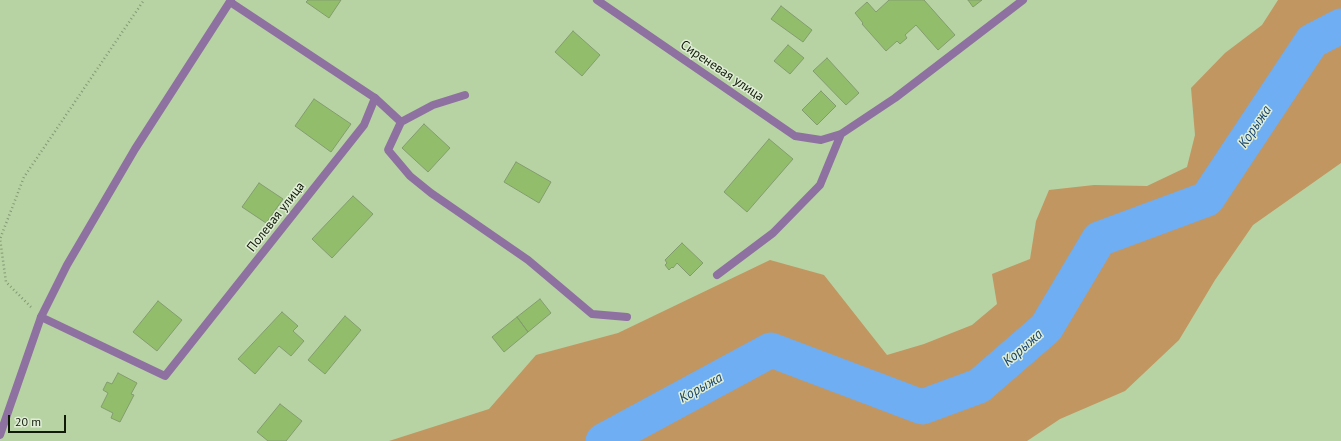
<!DOCTYPE html>
<html>
<head>
<meta charset="utf-8">
<style>
  body { margin:0 }
  #map { position:relative; width:1341px; height:441px; overflow:hidden; background:#b7d2a3; font-family:"PT Sans",sans-serif }
  canvas { display:block }
  .scale { position:absolute; left:8px; top:415px; width:58px; height:18px; box-sizing:border-box; border:2px solid #111a09; border-top:0; padding-left:5px; font-size:12px; line-height:14px; white-space:nowrap; color:#111a09; -webkit-text-stroke:3px #e0eed6; paint-order:stroke }
</style>
</head>
<body>
<div id="map">
<canvas width="1341" height="441"></canvas>
<div class="scale">20 m</div>
</div>
<script>
const ctx = document.querySelector('canvas').getContext('2d');
ctx.lineJoin = 'round';
function fillPath(path, color) {
  ctx.fillStyle = color;
  ctx.fill(path, 'evenodd');
}
function toPath(rows) {
  const path = new Path2D();
  for (const r of rows) {
    path.moveTo(r[0], r[1]);
    for (let i = 2; i < r.length; i += 2) path.lineTo(r[i], r[i + 1]);
  }
  return path;
}
function stroke(path, color, width, dash) {
  ctx.strokeStyle = color;
  ctx.lineWidth = width;
  ctx.lineCap = dash ? 'butt' : 'round';
  ctx.setLineDash(dash || []);
  ctx.stroke(path);
}
function write(font, color, halo, rows, align = 'center') {
  ctx.font = font + ' "PT Sans",sans-serif';
  ctx.lineWidth = 3;
  ctx.setLineDash([]);
  ctx.textBaseline = 'middle';
  ctx.strokeStyle = halo;
  ctx.fillStyle = color;
  for (const [text, x, y, turn = 0] of rows) {
    ctx.save();
    ctx.translate(x, y);
    ctx.rotate((+turn || 0) * Math.PI / 180);
    ctx.textAlign = isNaN(turn) ? turn : align;
    if (halo) ctx.strokeText(text, 0, 0);
    ctx.fillText(text, 0, 0);
    ctx.restore();
  }
}
fillPath(toPath([
  [1278,0,1341,0,1341,163,1253,225,1215,280,1179,340,1125,391,1060,419,1027,441,389,441,489,409,536,355,618,333,770,260,824,275,887,355,924,344,972,325,997,304,992,274,1030,259,1036,221,1049,190,1094,185,1147,186,1187,167,1195,135,1191,88,1225,53,1262,25]
]), '#c19661');
stroke(toPath([
  [603,441,771,350,922,407,979,386,1046,328,1099,239,1207,199,1312,41,1341,26]
]), '#6faef2', 35);
const building = toPath([
  [308,0,341,0,329,18,306,2,308,0],
  [889,0,924,0,955,35,938,50,916,25,905,35,907,38,900,44,897,41,886,51,862,24,863,23,855,13,867,2,876,12,889,0],
  [968,0,982,0,973,7,968,0],
  [781,6,812,30,803,42,771,19,781,6],
  [573,31,600,55,582,76,555,52,573,31],
  [788,45,804,58,790,74,774,61,788,45],
  [827,58,859,93,846,105,813,71,827,58],
  [821,91,836,106,817,125,802,110,821,91],
  [314,99,351,124,331,152,295,126,314,99],
  [424,124,450,148,428,172,402,148,424,124],
  [769,139,793,159,747,212,724,192,769,139],
  [516,162,551,182,539,203,504,182,516,162],
  [259,183,283,199,266,223,242,207,259,183],
  [353,196,373,214,332,258,312,239,353,196],
  [682,243,703,263,690,276,677,263,673,268,672,267,669,270,665,265,667,263,665,260,682,243],
  [540,299,551,313,528,332,517,317,540,299],
  [158,301,182,320,157,351,133,332,158,301],
  [282,312,298,326,293,331,304,341,291,356,279,346,255,374,238,359,282,312],
  [345,316,361,330,325,374,308,360,345,316],
  [517,317,528,332,504,352,492,337,517,317],
  [118,373,137,383,131,394,134,395,120,422,111,418,113,413,101,407,108,393,103,390,107,382,112,384,118,373],
  [280,404,302,421,286,441,268,441,257,432,280,404]
]);
fillPath(building, '#92be6c');
stroke(building, '#839c6f', 1);
stroke(toPath([
  [31,307,6,282,0,239,24,177,144,0]
]), '#839973', 2.5, [1, 3]);
stroke(toPath([
  [375,98,401,122,433,105,465,95],
  [401,122,388,150,410,176,431,193,528,260,592,314,627,317]
]), '#8e70a1', 8);
stroke(toPath([
  [597,0,795,136,821,140,841,134,895,98,1023,0],
  [717,275,773,233,820,185,841,134],
  [41,317,165,376,364,125,375,98,230,2]
]), '#8e70a1', 8);
stroke(toPath([
  [0,435,41,317,67,265,135,149,231,0]
]), '#8e70a1', 8);
write('13px', '#111a09', '#e0eed6', [
  ["Сиреневая улица",722,71,34],
  ["Полевая улица",276,217,-52]
]);
write('italic 14px', '#1a4571', '#e0eed6', [
  ["Корыжа",1255,127,-56],
  ["Корыжа",1023,348,-41],
  ["Корыжа",701,388,-29]
]);
</script>
</body>
</html>
